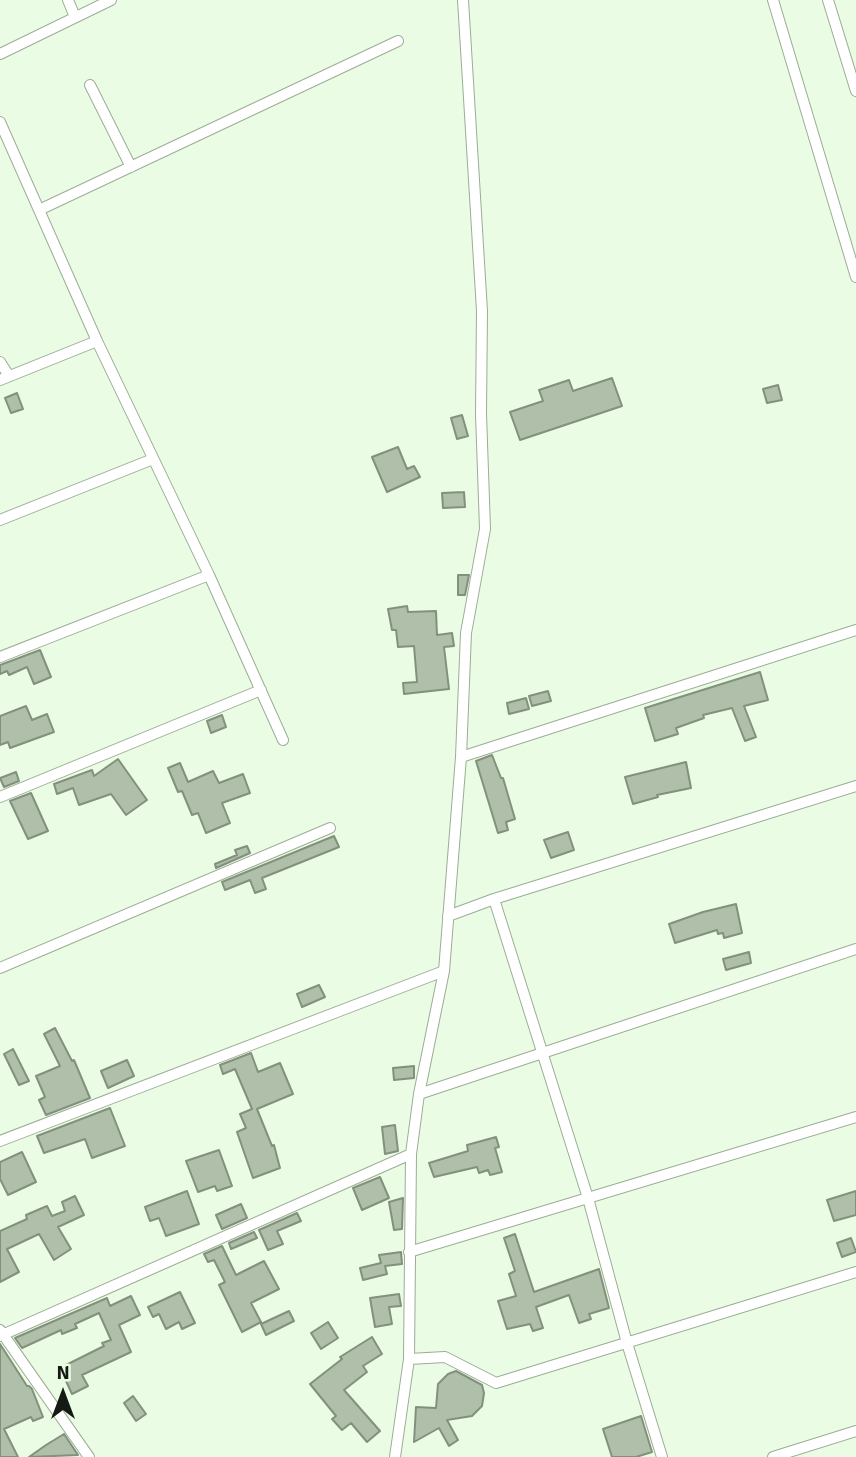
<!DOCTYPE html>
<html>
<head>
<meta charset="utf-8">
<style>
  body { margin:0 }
  #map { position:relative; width:856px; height:1457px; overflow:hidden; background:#ebfce5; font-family:Signika,sans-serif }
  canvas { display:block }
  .north { position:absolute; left:28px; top:1359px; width:70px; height:70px; -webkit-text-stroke:5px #ebfce5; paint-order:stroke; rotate:0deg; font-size:19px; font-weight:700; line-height:28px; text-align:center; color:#151b13 }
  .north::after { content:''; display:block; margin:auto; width:24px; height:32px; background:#151b13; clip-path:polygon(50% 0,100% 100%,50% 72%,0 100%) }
</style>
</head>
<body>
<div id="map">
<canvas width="856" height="1457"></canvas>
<div class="north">N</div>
</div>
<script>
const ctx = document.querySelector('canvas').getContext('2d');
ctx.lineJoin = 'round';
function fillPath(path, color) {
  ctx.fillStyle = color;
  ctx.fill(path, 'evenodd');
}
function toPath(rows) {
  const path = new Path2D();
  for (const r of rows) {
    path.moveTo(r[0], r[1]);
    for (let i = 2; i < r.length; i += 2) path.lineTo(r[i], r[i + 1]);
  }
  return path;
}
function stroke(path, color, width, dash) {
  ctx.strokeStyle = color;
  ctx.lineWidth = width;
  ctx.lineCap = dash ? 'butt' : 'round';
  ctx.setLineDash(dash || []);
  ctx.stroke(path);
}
const building = toPath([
  [612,378,622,406,520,440,510,412,543,401,539,390,569,380,573,391,612,378],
  [778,385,782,400,767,403,763,389,778,385],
  [17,393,23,409,11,413,5,398,17,393],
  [462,415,468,436,457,439,451,418,462,415],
  [398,447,407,469,414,466,420,477,387,492,372,457,398,447],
  [464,492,465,507,443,508,442,493,464,492],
  [458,575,469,575,465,595,458,595,458,575],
  [407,606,408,612,436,611,437,635,452,633,454,646,444,647,449,689,404,694,403,683,417,682,414,646,398,647,396,630,392,630,388,609,407,606],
  [40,650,51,677,34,684,27,667,9,675,7,671,0,674,0,665,40,650],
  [760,672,768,700,744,706,756,737,745,741,732,708,703,715,704,718,676,728,678,734,655,741,645,708,760,672],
  [548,691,551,701,532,706,529,696,548,691],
  [526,698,529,709,509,714,507,703,526,698],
  [26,706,32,720,47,714,54,732,10,748,8,742,0,745,0,716,26,706],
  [222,715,226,727,211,733,207,721,222,715],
  [492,755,501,778,503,778,515,819,506,822,508,830,498,833,476,761,492,755],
  [118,759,147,800,126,815,111,794,79,805,73,788,57,794,54,784,92,770,94,776,118,759],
  [686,762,691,788,657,795,658,797,633,804,625,777,686,762],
  [180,763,188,782,213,771,219,783,243,774,250,793,222,803,230,823,206,833,198,813,192,815,182,791,178,792,168,768,180,763],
  [16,772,19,781,4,787,0,778,16,772],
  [31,793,48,831,28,839,10,801,31,793],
  [568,832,574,850,551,858,544,840,568,832],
  [334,836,339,847,262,878,266,889,255,893,250,880,225,890,222,882,334,836],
  [247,846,250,853,216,868,215,864,237,855,235,850,247,846],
  [736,904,742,933,724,938,723,933,718,934,717,930,675,943,669,924,703,912,736,904],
  [749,952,751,963,726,970,723,959,749,952],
  [319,985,325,997,302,1007,297,994,319,985],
  [55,1028,72,1061,74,1060,90,1098,46,1115,39,1100,45,1097,36,1076,60,1066,44,1034,55,1028],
  [13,1049,29,1081,19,1085,4,1054,13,1049],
  [251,1053,258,1072,280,1063,293,1094,257,1109,272,1146,274,1145,280,1168,253,1178,237,1132,246,1128,240,1114,252,1109,235,1069,223,1074,220,1065,251,1053],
  [127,1060,134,1076,108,1088,101,1071,127,1060],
  [414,1066,414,1078,394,1080,393,1068,414,1066],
  [110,1108,125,1146,92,1158,85,1139,44,1153,37,1136,110,1108],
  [395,1125,398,1151,385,1154,382,1127,395,1125],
  [496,1137,499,1147,495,1148,502,1172,490,1175,488,1170,479,1173,477,1167,434,1177,429,1163,468,1151,467,1145,496,1137],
  [219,1150,232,1186,217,1191,215,1186,198,1192,186,1161,219,1150],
  [22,1152,36,1182,8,1195,0,1179,0,1162,22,1152],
  [380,1177,389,1198,362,1210,353,1188,380,1177],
  [187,1191,199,1224,166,1236,159,1218,150,1221,145,1207,187,1191],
  [856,1191,856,1215,834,1221,827,1200,856,1191],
  [75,1196,84,1215,58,1227,71,1249,54,1260,39,1234,7,1249,19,1272,0,1282,0,1231,27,1219,26,1215,47,1206,52,1216,65,1211,62,1202,75,1196],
  [403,1198,402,1229,394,1230,389,1202,403,1198],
  [241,1204,247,1218,222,1229,216,1215,241,1204],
  [297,1213,301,1221,277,1231,283,1244,268,1250,259,1230,297,1213],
  [254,1232,257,1238,231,1249,229,1243,254,1232],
  [515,1234,534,1292,599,1269,609,1308,589,1314,591,1319,579,1323,569,1295,536,1307,543,1328,533,1331,530,1324,507,1329,498,1301,516,1296,509,1274,515,1271,504,1238,515,1234],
  [851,1238,856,1252,842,1257,837,1243,851,1238],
  [222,1246,236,1275,264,1261,279,1289,251,1303,261,1322,242,1332,219,1285,225,1282,214,1260,208,1262,204,1254,222,1246],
  [401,1252,402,1264,385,1266,387,1274,363,1280,360,1268,381,1263,379,1255,401,1252],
  [180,1292,195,1323,182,1329,179,1322,166,1329,159,1314,153,1317,148,1307,180,1292],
  [399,1294,401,1306,389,1307,392,1324,375,1327,370,1298,399,1294],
  [131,1296,140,1315,119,1325,131,1352,82,1375,88,1386,72,1394,60,1368,104,1346,102,1343,111,1340,99,1313,75,1324,77,1328,62,1334,61,1330,22,1348,15,1338,107,1298,110,1306,131,1296],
  [289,1311,294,1321,266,1335,261,1324,289,1311],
  [328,1322,338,1338,321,1349,311,1333,328,1322],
  [372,1337,382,1354,363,1366,367,1372,344,1390,380,1431,367,1442,351,1423,342,1430,332,1419,336,1416,310,1384,342,1359,340,1357,372,1337],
  [0,1344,27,1386,29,1386,32,1389,43,1417,33,1421,31,1417,4,1429,18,1457,0,1457,0,1344],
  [456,1371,482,1385,484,1393,482,1406,472,1416,447,1420,458,1440,449,1446,439,1428,414,1442,416,1407,436,1408,438,1384,448,1374,456,1371],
  [133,1396,146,1414,136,1421,124,1403,133,1396],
  [641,1416,652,1452,636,1457,612,1457,603,1429,641,1416],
  [64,1434,78,1455,29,1457,46,1445,64,1434]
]);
fillPath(building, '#afbfa9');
stroke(building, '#82917c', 2);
const minor = toPath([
  [68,0,75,17],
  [773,0,856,277],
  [828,0,856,91],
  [0,54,111,0],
  [90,85,131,167],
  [0,122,97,341,209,575,283,740],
  [39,210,398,41],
  [0,362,9,376],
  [0,380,97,341],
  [0,520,153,459],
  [0,657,209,575],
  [461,757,856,630],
  [0,797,261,690],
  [494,899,588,1198,627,1343,662,1457],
  [448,916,494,899,856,786],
  [0,968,330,828],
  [419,1094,856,949],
  [0,1141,444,971],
  [409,1252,856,1117],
  [0,1330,89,1457],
  [0,1336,411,1154],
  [409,1359,445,1357,496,1383,856,1272],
  [395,1457,409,1359,411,1154,419,1094,444,971,461,757,466,633,485,529,481,414,482,311,463,0],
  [773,1457,856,1431]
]);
stroke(minor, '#9cac96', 12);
stroke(minor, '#fff', 10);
</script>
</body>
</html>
